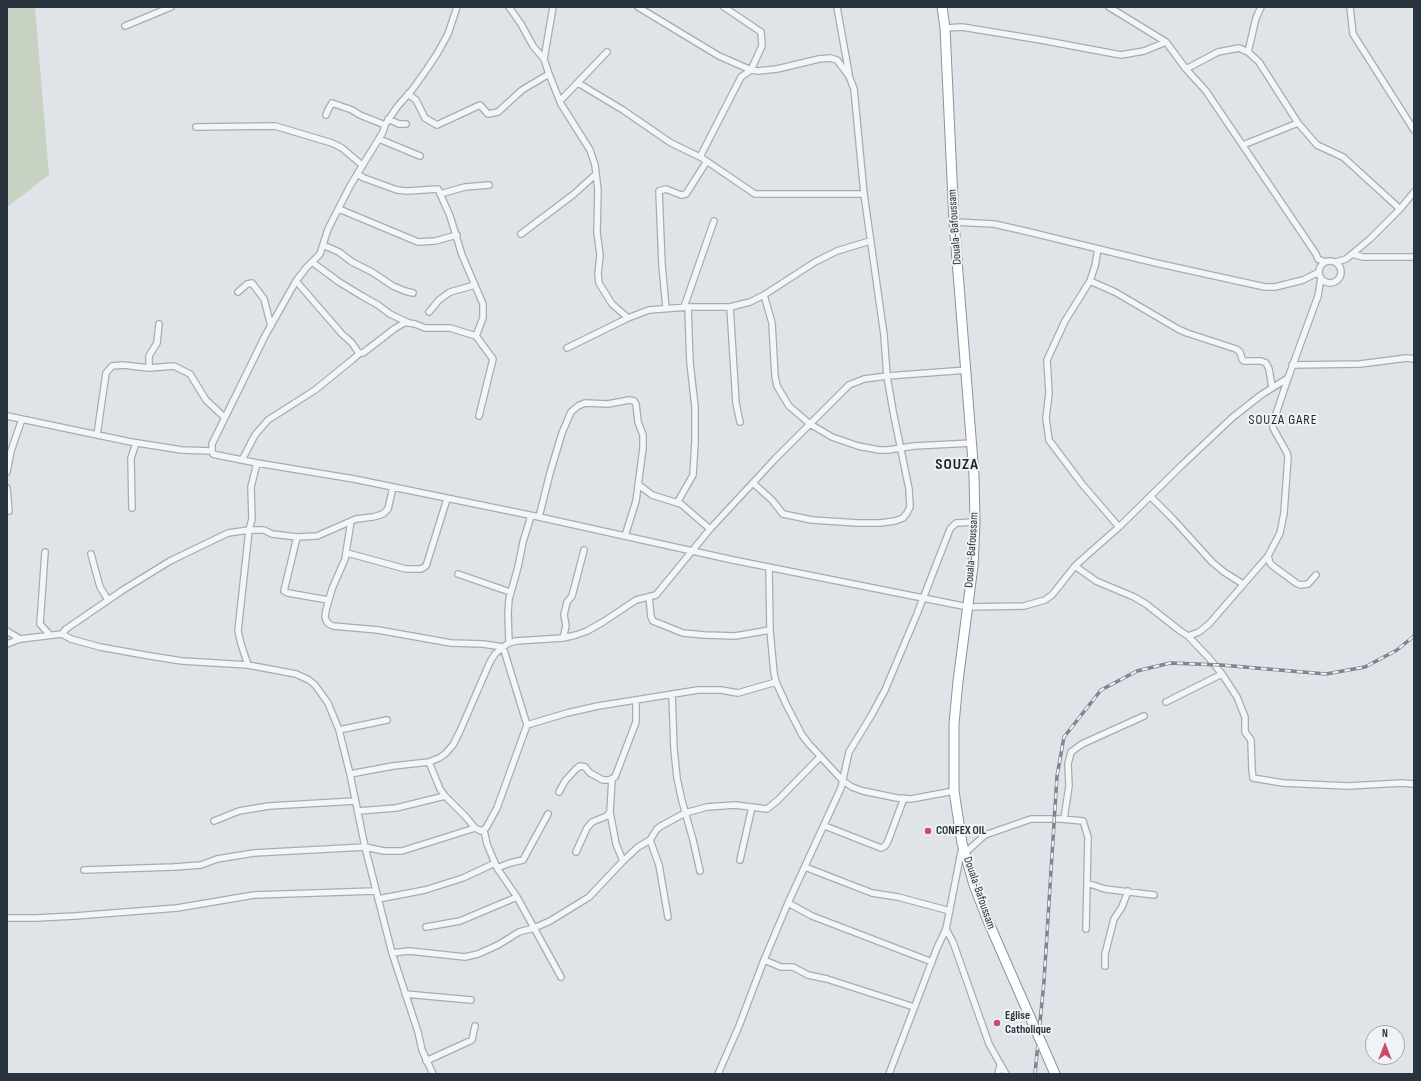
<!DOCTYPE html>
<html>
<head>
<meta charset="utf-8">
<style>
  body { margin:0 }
  #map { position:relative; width:1421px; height:1081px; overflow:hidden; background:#e0e4e9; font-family:"Sofia Sans Condensed",sans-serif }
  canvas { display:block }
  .frame { position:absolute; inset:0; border:8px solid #2a343f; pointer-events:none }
  .north { position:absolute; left:1365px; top:1025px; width:40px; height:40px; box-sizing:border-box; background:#f0f3f6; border:1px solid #a1a7ad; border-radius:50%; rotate:0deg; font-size:11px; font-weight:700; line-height:16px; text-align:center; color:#2a343f }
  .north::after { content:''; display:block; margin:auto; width:14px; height:18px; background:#c84b6a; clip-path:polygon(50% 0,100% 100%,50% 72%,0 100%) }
</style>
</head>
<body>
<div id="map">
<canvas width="1421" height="1081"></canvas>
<div class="frame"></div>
<div class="north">N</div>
</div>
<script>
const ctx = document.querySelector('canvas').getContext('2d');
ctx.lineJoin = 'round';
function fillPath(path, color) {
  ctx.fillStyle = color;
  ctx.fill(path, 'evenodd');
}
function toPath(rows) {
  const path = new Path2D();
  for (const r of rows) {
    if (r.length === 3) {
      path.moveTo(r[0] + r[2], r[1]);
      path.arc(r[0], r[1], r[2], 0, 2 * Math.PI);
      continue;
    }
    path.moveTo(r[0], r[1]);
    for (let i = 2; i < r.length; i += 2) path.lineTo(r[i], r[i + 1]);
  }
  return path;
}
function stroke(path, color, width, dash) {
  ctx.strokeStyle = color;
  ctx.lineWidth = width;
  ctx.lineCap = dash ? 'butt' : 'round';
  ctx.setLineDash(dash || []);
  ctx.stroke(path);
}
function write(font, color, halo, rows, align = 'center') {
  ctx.font = font + ' "Sofia Sans Condensed",sans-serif';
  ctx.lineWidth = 4;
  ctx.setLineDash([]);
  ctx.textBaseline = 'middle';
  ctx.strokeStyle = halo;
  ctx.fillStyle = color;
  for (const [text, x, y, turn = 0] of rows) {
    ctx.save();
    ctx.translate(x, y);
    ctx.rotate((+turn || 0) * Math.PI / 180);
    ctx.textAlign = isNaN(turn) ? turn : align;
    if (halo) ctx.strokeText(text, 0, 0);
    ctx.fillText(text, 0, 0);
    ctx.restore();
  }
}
fillPath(toPath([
  [7,7,35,7,49,175,7,207]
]), '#c8d2c2');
const minor = toPath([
  [509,7,521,24,533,46,544,59],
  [553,7,544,59,549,74,561,104,590,150,595,165,598,190,597,232,600,255,598,274,599,283,612,304,628,318],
  [638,7,719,56,751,70,758,71,777,69,819,59,830,58,837,60,849,76,854,89,864,194,884,335,887,376,893,411,909,489,910,507,907,513,903,518,895,521,880,523,858,523,812,520,783,514,772,500,753,483],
  [837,7,849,74],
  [1109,7,1166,42,1186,69,1206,91,1316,254,1318,259,1325,262],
  [1350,7,1353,34,1414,130],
  [125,26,171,7],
  [945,28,962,27,1041,40,1121,55,1144,51,1166,42],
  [1248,52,1256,18,1261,7],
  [1186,69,1218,52,1239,48,1248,52,1259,62,1298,123,1317,145,1343,157,1400,209],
  [578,83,623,110,671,143,702,158,755,194,864,194],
  [408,94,416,100,425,118,437,125,480,105,488,114,498,112,522,90,549,74],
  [560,101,607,52],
  [326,115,328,110,332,103,352,110,360,115,385,125],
  [388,119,399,124,406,124],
  [196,127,275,126,332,143,342,148,362,165],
  [379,139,420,156],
  [1243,145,1298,123],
  [702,158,701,155,741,77,751,70,762,46,761,32,724,7],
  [440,194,465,187,489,185],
  [339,209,418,242,435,241,457,235],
  [954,222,994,224,1025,231,1156,263,1265,287,1275,287,1303,280,1319,272],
  [521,234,574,194,596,174],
  [323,245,339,252,352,262,372,272,393,286,405,291,413,293],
  [1098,249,1095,266,1090,281,1065,321,1047,360,1049,393,1046,418,1049,440,1082,484,1119,527],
  [1352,254,1363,257,1414,257],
  [1330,272,11],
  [312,262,339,282,362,296,378,305,390,314,409,323,415,324,425,328,450,328,476,336,483,318,483,304,462,255,450,216,438,189,407,191,397,190,364,178,357,174],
  [1336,262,1346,259,1370,239,1400,209,1414,192],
  [296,281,342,334,352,343,358,352,360,353,363,353,394,329,404,323,409,323],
  [1090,281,1115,292,1178,329,1187,333,1236,349,1240,352,1242,359,1244,361,1261,361,1266,363,1269,369,1272,387],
  [238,292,247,284,252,283,264,299,271,326],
  [764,295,772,323,775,376,777,386,789,406,810,424,832,437,858,446,879,450,888,450,914,446,972,443],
  [684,307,714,221],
  [730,307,736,403,740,422],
  [666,308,662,265,659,191,666,189,681,195,686,194,705,164],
  [429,312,439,300,450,292,475,285],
  [476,336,493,359,479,416],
  [567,348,628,318,649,310,688,307,730,307,750,302,764,295,815,262,837,251,870,241],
  [1292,365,1360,364,1407,358,1414,359],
  [149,368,149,356,157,343,159,324],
  [1288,378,1273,423,1273,428,1287,453,1288,457,1284,513,1280,533,1268,556,1270,563,1273,566,1296,583,1300,585,1308,584,1316,575],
  [7,416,131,442,182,450,212,451,213,454,217,455,257,463,354,479,539,517,733,560,968,607,1024,606,1045,600,1052,595,1075,566,1086,556,1119,527,1182,465,1233,417,1261,395,1288,378,1318,296,1321,278],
  [97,435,106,373,112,366,123,365,149,368,174,366,190,374,206,400,224,417],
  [212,451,212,444,265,336,296,281,306,268,320,254,328,229,350,186,383,132,385,125,397,107,412,90,427,69,437,54,448,34,457,7],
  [242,460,255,435,268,420,315,390,352,360,360,353],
  [7,472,11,451,22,419],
  [639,485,652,495,681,504,710,529],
  [7,488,9,511],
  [1150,496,1173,519,1212,562,1224,572,1243,584],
  [677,503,693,475,695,442,695,407,690,363,688,307],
  [132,508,131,458,136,443],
  [539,517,550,473,562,433,571,412,578,406,585,403,608,404,629,400,634,401,636,404,638,422,643,435,643,448,636,501,625,536],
  [351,521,345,559,332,589,326,610,325,617,327,622,329,624,333,626,378,630,451,643,483,644,503,647,527,725,497,808,486,828,481,831,475,828,466,817,445,796,440,789,429,762],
  [297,537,284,591,288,593,328,600],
  [45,552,40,624,50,635],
  [347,553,406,569,421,569,426,566,427,563,447,499],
  [91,554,100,587,108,600],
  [1075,566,1096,581,1134,597,1146,604,1179,630,1188,636,1199,632,1209,624,1268,556],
  [769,567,770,630,774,673,776,682,786,704,802,735,809,744,843,781,852,787,863,791,897,798,911,799,954,791],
  [458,574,510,592],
  [649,597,651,617,653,621,683,633,705,635,735,636,770,630],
  [7,631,20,639],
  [62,634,66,629,123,590,170,561,228,533,249,530,252,519,251,487,257,463],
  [1188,636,1209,658,1222,674,1237,697,1245,717,1245,732,1251,740,1252,770,1253,778,1283,783,1348,786,1402,783,1414,784],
  [563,638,566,626,564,615,567,602,572,596,584,550],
  [509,643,508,613,509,599,518,567,523,542,531,516],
  [7,644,20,639,62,634,71,639,100,647,150,656,182,661,248,665,296,674,309,680,315,685,328,703,339,730,350,774],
  [248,665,241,644,238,631,249,530,264,530,272,534,297,537,317,536,356,519,373,517,383,514,388,509,393,487],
  [672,694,674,749,677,778,682,801,693,840,700,871],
  [1166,702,1222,674],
  [527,725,567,713,598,706,698,690,721,690,738,693,776,682],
  [339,730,387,720],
  [559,792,565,781,576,769,580,766,585,767,590,773,603,780,609,780,615,777,636,722,636,701],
  [358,811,396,808,445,796],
  [610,812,616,844,623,861],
  [1064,819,1069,786,1068,764,1071,752,1082,744,1144,716],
  [214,821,239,811,269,806,355,801],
  [825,826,881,848,885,846,888,841,904,798],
  [484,830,487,844,497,868,510,863,523,860,548,814],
  [650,840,659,865,668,917],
  [576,852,587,828,592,822,607,816,610,812,612,779],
  [965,853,985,835,1031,819,1061,819,1083,821,1088,837,1086,929],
  [740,860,752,807],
  [805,867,872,893,898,897,950,911],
  [497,868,517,897,561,977],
  [84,870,174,867,201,865,217,859,254,853,365,847,384,851,402,851,475,828],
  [1087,883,1105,889,1154,895],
  [378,899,425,890,463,878,495,863],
  [788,903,812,916,932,962],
  [7,918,36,918,75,916,177,908,254,895,376,891],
  [426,927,460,921,517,897],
  [946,929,953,942,989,1044,1006,1074],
  [392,953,409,951,465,957,478,954,498,945,519,932,534,928,550,921,589,897,623,861,638,847,650,840,657,829,661,826,685,813,707,807,735,805,767,809,778,800,820,757],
  [764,960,781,967,793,967,808,975,827,979,914,1007],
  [1105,966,1105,954,1114,919,1122,907,1128,891],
  [405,994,471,1000],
  [426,1061,472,1040,475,1026],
  [433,1074,422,1050,418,1032,392,953,365,847,350,774,393,766,429,762,439,758,445,754,453,745,460,731,490,662,495,654,503,647,509,643,516,641,563,638,576,635,587,631,603,622,636,600,656,595,710,529,776,458,849,385,864,379,887,376,967,370],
  [718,1074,739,1026,764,960,788,903,841,788,849,752,871,716,885,690,917,614,950,529,956,523,975,522],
  [889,1074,937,948,946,929,962,847],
  [998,1074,1000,1065]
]);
const trunk = toPath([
  [942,7,945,28,954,222,974,475,975,522,973,566,958,681,954,724,954,791,962,843,974,885,988,921,1037,1033],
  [1042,1044,1055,1074]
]);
stroke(minor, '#a6acb3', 8);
stroke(trunk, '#88939f', 11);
stroke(minor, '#f3f5f7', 5.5);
stroke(trunk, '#fff', 9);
const rail = toPath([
  [1035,1074,1044,981,1057,776,1064,737,1101,690,1137,671,1170,663,1221,665,1326,674,1365,667,1397,650,1414,636]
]);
stroke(rail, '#7a8692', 3.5);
stroke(rail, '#f0f3f6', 2, [6]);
const trunkBridge = toPath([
  [1037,1033,1042,1044]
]);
stroke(trunkBridge, '#88939f', 11, []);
stroke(trunkBridge, '#fff', 9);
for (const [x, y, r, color] of [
  [928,831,4,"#c84b6a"],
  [997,1023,4,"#c84b6a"]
]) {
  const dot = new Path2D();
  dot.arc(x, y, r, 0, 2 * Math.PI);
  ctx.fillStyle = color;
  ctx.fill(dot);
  stroke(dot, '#f0f3f6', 1.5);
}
write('12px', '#2a343f', '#f0f3f6', [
  ["Douala-Bafoussam",955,227,-94],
  ["Douala-Bafoussam",972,550,-86],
  ["Douala-Bafoussam",979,893,71]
]);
write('bold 12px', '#2a343f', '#f0f3f6', [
  ["CONFEX OIL",936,831],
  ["Eglise",1005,1016],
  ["Catholique",1005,1030]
], 'left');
ctx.letterSpacing = '1px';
write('14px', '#1c2530', '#f0f3f6', [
  ["SOUZA GARE",1283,420]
]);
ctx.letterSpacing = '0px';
ctx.letterSpacing = '1px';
write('bold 16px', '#1c2530', '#f0f3f6', [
  ["SOUZA",957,465]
]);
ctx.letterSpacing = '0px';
</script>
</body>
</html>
